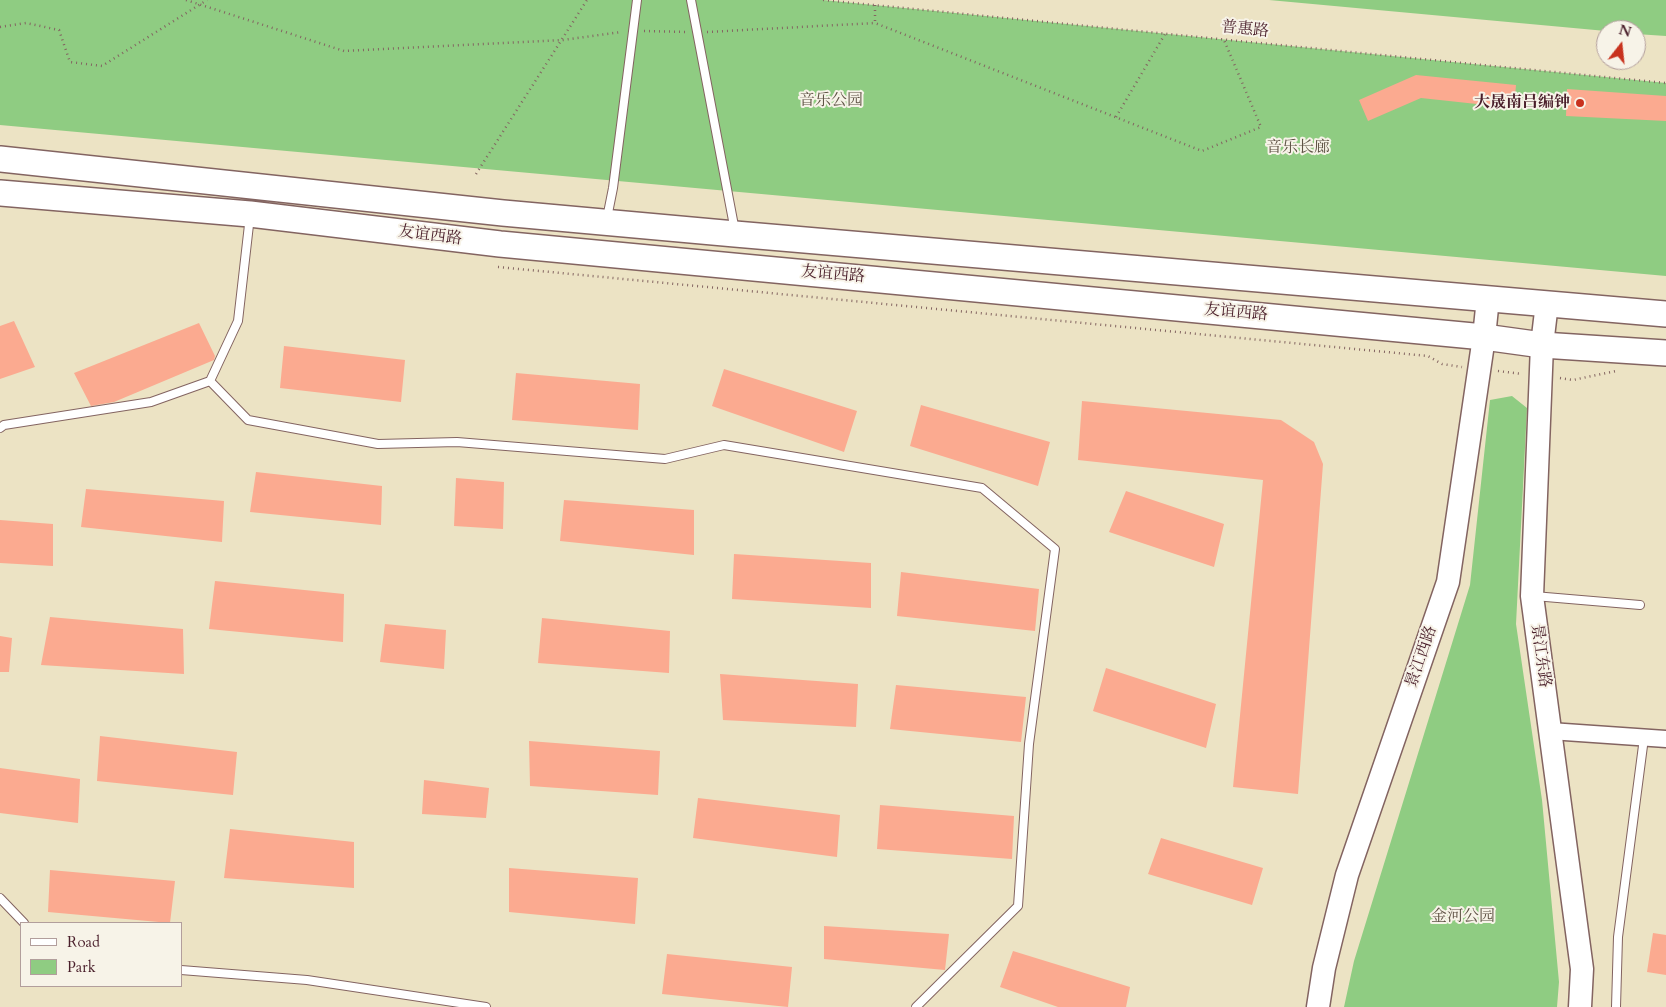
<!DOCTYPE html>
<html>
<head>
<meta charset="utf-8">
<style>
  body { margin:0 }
  #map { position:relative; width:1666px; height:1007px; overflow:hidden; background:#ece3c4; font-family:Cardo,serif }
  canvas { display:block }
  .legend { position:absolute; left:20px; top:922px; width:162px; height:65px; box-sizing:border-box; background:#f7f3e8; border:1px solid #b29e9c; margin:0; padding:6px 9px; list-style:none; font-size:15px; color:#4a1f2b }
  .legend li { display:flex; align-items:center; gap:10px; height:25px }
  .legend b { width:25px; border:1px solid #b29e9c }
  .north { position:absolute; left:1596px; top:20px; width:50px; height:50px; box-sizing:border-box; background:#f7f3e8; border:1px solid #b29e9c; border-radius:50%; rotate:16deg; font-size:14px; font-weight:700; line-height:20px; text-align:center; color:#4a1f2b }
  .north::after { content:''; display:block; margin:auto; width:18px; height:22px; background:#c8321e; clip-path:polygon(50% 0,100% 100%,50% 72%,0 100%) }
</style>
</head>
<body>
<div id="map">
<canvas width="1666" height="1007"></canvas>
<ul class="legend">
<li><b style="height:6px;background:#fff"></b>Road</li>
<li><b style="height:14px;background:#8fcc82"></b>Park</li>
</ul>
<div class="north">N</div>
</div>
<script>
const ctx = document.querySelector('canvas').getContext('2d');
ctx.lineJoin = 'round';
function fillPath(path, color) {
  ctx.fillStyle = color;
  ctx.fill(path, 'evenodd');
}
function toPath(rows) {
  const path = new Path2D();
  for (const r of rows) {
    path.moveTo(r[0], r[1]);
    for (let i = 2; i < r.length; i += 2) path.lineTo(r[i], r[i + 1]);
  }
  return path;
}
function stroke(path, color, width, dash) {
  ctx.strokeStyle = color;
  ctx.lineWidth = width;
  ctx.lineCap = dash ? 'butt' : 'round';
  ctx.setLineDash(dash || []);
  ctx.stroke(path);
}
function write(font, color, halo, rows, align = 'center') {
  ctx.font = font + ' Cardo,"Noto Serif SC",serif';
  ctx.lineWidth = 4;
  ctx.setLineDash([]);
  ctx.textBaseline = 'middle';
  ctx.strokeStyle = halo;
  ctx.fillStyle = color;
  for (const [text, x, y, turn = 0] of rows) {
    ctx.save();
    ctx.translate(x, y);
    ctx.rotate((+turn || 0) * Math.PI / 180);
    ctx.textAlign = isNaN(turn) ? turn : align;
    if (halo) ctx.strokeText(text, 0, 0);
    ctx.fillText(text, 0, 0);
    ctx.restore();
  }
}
fillPath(toPath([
  [0,0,823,0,1666,83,1666,276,0,125],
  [1269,0,1666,0,1666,36,1636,34,1636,30,1606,31],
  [1512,396,1527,408,1516,624,1542,800,1559,982,1557,1007,1344,1007,1354,961,1470,585,1490,400]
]), '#8fcc82');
fillPath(toPath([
  [1416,75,1516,85,1514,108,1421,98,1368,121,1359,100],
  [1567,89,1666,96,1666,121,1566,116],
  [14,321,35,367,0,379,0,326],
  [199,323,215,356,214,360,114,402,91,406,74,373],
  [284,346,405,360,401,402,280,388],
  [724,369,857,411,844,452,712,406],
  [516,373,640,384,638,430,512,420],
  [1082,401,1281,420,1314,442,1323,464,1298,794,1233,787,1263,480,1078,460],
  [921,405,1050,442,1038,486,910,446],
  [256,472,382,486,381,525,250,512],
  [456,478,504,482,503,529,454,526],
  [86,489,224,501,222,542,81,527],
  [1126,491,1224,524,1214,567,1109,532],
  [564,500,694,510,694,555,560,541],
  [0,520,53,524,53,566,0,563],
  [734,554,871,563,871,608,732,599],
  [901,572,1039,589,1035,631,897,616],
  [215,581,344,594,343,642,209,629],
  [50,617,183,629,184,674,41,665],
  [542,618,670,631,669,673,538,663],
  [385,624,446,630,444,669,380,662],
  [0,636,12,638,9,672,0,672],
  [1106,668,1216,704,1206,748,1093,711],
  [720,674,858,684,856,727,723,720],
  [896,685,1026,697,1021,742,890,729],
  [100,736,237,752,233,795,97,781],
  [529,741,660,751,658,795,530,786],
  [0,768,80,779,78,823,0,813],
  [424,780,489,788,486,818,422,814],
  [698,798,840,815,837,857,693,838],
  [880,805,1014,816,1012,859,877,849],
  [230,829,354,842,354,888,224,878],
  [1161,838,1263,868,1252,905,1148,874],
  [509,868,638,878,635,924,509,912],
  [50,870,175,881,170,923,48,912],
  [824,926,949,934,945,970,824,959],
  [1653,933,1666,935,1666,975,1647,972],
  [1013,951,1130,987,1126,1007,1058,1007,1000,987],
  [667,954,792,967,788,1007,662,994]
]), '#fbaa90');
const service = toPath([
  [691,0,735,231],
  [607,218,613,188,637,0],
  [210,381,248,420,378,444,457,442,665,459,724,445,982,488,1055,549,1029,744,1018,906,916,1007],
  [0,428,4,425,151,402,210,381,238,321,250,216],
  [1534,596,1640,605],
  [0,898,24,923],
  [181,970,307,980,486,1007],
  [1616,1007,1618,937,1644,738]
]);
const minor = toPath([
  [1550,731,1666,739]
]);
const secondary = toPath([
  [1547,303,1542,345,1532,596,1582,969,1580,1007],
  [1318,1007,1324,968,1347,875,1448,582,1484,337,1488,298]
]);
const primary = toPath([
  [0,159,503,213,735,234,1666,314],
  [0,193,250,214,500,244,1484,337,1542,345,1666,353]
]);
stroke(service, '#836461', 10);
stroke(minor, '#836461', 19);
stroke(secondary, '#836461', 25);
stroke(primary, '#836461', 28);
stroke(toPath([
  [186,0,344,51,563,40,621,32],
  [823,0,1666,83],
  [875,5,875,23,1202,151,1261,127,1224,40],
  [0,27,26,23,59,30,70,62,102,66,207,0],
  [644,31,686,32],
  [707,32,875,23],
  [1116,117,1165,34],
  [476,174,587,0],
  [498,267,1428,356,1442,364,1462,367],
  [1498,371,1522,374],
  [1560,378,1573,380,1616,371]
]), '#836461', 2.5, [1, 4]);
stroke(service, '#fff', 8);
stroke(minor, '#fff', 16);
stroke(secondary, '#fff', 22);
stroke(primary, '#fff', 25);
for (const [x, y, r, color] of [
  [1580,103,5,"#c8321e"]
]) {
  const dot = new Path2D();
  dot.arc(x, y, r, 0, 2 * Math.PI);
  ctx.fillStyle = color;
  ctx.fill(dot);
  stroke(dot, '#f7f3e8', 2);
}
write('16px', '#4a1f2b', '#f7f3e8', [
  ["普惠路",1245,30,6],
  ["友谊西路",430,236,7],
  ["友谊西路",833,275,5],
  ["友谊西路",1236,313,5],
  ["景江东路",1540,656,82],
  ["景江西路",1422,657,-71]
]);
write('16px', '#5f5345', '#f7f3e8', [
  ["音乐公园",831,101],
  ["音乐长廊",1298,148],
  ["金河公园",1463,917]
]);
write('bold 16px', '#4a1f2b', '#f7f3e8', [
  ["大晟南吕编钟",1570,103]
], 'right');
</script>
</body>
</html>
